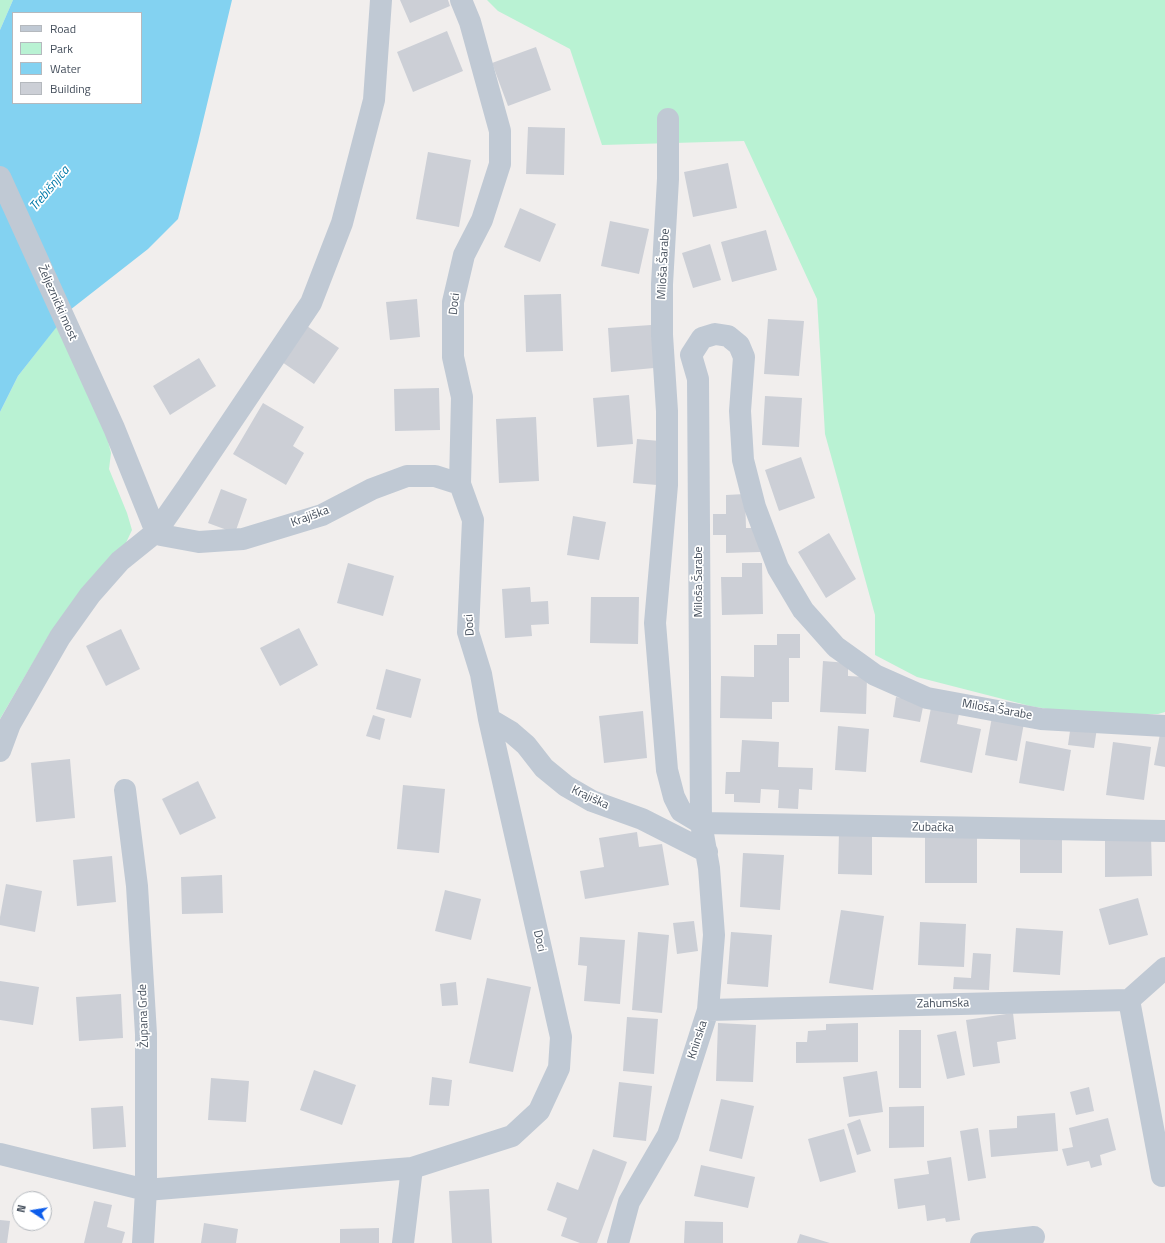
<!DOCTYPE html>
<html>
<head>
<meta charset="utf-8">
<style>
  body { margin:0 }
  #map { position:relative; width:1165px; height:1243px; overflow:hidden; background:#f1eeed; font-family:"Titillium Web",sans-serif }
  canvas { display:block }
  .legend { position:absolute; left:12px; top:12px; width:130px; height:92px; box-sizing:border-box; background:#fff; border:1px solid #b5b9be; margin:0; padding:5px 7px; list-style:none; font-size:12px; color:#454f5c }
  .legend li { display:flex; align-items:center; gap:8px; height:20px }
  .legend b { width:20px; border:1px solid #b5b9be }
  .north { position:absolute; left:12px; top:1191px; width:40px; height:40px; box-sizing:border-box; background:#fff; border:1px solid #b5b9be; border-radius:50%; rotate:282deg; font-size:11px; font-weight:700; line-height:16px; text-align:center; color:#454f5c }
  .north::after { content:''; display:block; margin:auto; width:14px; height:18px; background:#0d5deb; clip-path:polygon(50% 0,100% 100%,50% 72%,0 100%) }
</style>
</head>
<body>
<div id="map">
<canvas width="1165" height="1243"></canvas>
<ul class="legend">
<li><b style="height:5px;background:#c0c9d4"></b>Road</li>
<li><b style="height:11px;background:#b9f2d3"></b>Park</li>
<li><b style="height:11px;background:#83d2f1"></b>Water</li>
<li><b style="height:11px;background:#cccfd6"></b>Building</li>
</ul>
<div class="north">N</div>
</div>
<script>
const ctx = document.querySelector('canvas').getContext('2d');
ctx.lineJoin = 'round';
function fillPath(path, color) {
  ctx.fillStyle = color;
  ctx.fill(path, 'evenodd');
}
function toPath(rows) {
  const path = new Path2D();
  for (const r of rows) {
    path.moveTo(r[0], r[1]);
    for (let i = 2; i < r.length; i += 2) path.lineTo(r[i], r[i + 1]);
  }
  return path;
}
function stroke(path, color, width, dash) {
  ctx.strokeStyle = color;
  ctx.lineWidth = width;
  ctx.lineCap = dash ? 'butt' : 'round';
  ctx.setLineDash(dash || []);
  ctx.stroke(path);
}
function write(font, color, halo, rows, align = 'center') {
  ctx.font = font + ' "Titillium Web",sans-serif';
  ctx.lineWidth = 3.5;
  ctx.setLineDash([]);
  ctx.textBaseline = 'middle';
  ctx.strokeStyle = halo;
  ctx.fillStyle = color;
  for (const [text, x, y, turn = 0] of rows) {
    ctx.save();
    ctx.translate(x, y);
    ctx.rotate((+turn || 0) * Math.PI / 180);
    ctx.textAlign = isNaN(turn) ? turn : align;
    if (halo) ctx.strokeText(text, 0, 0);
    ctx.fillText(text, 0, 0);
    ctx.restore();
  }
}
fillPath(toPath([
  [0,0,13,0,0,30],
  [487,0,1165,0,1165,712,1158,714,1099,715,1071,713,1030,706,917,677,875,655,875,615,825,434,817,299,744,141,602,145,570,49,498,11],
  [57,326,106,433,111,453,109,469,127,513,132,530,124,547,52,630,0,719,0,412,18,376]
]), '#b9f2d3');
fillPath(toPath([
  [13,0,232,0,198,142,178,219,148,249,70,310,18,376,0,412,0,30],
  [13,13,141,13,141,103,13,103]
]), '#83d2f1');
fillPath(toPath([
  [400,0,448,0,450,6,410,23],
  [447,31,463,71,413,92,397,52],
  [536,47,551,90,508,106,492,63],
  [528,127,565,128,564,175,526,174],
  [428,152,471,160,459,227,416,219],
  [728,163,737,208,693,217,684,172],
  [520,208,556,224,540,262,504,247],
  [610,221,649,229,639,274,601,266],
  [766,230,777,270,732,282,721,242],
  [710,244,721,280,693,288,682,253],
  [561,294,563,351,526,352,524,295],
  [417,299,420,337,390,340,386,302],
  [768,319,804,321,799,376,764,374],
  [651,325,654,368,611,372,608,328],
  [307,326,339,348,314,384,282,362],
  [199,358,216,386,170,415,153,386],
  [439,388,440,430,395,431,394,389],
  [629,395,633,444,597,447,593,398],
  [765,396,802,398,799,447,762,445],
  [263,403,304,427,293,446,304,453,286,485,233,454],
  [536,417,539,481,499,483,496,419],
  [637,439,660,441,657,485,633,483],
  [801,457,815,498,779,511,765,470],
  [221,489,247,499,235,533,208,523],
  [745,494,746,528,759,528,760,552,726,553,726,535,713,535,713,514,726,514,726,495],
  [573,516,606,522,599,560,567,555],
  [829,533,856,579,826,598,798,552],
  [348,563,394,576,383,616,337,603],
  [742,563,762,563,763,614,722,615,721,577,742,577],
  [530,587,531,602,548,601,549,624,531,625,532,636,505,638,502,589],
  [591,597,639,597,638,644,590,643],
  [299,628,318,665,280,686,260,648],
  [121,629,140,669,106,686,86,646],
  [777,634,800,634,800,658,789,658,789,702,772,702,772,719,720,718,721,676,754,677,754,645,777,645],
  [823,661,848,663,848,676,867,677,866,714,820,712],
  [386,669,421,679,411,718,376,709],
  [896,697,924,702,920,722,893,717],
  [932,703,960,709,957,724,981,729,972,773,920,762],
  [643,711,647,758,604,763,599,716],
  [373,715,385,719,380,740,366,736],
  [992,717,1024,723,1017,761,985,755],
  [1071,724,1097,728,1094,748,1068,745],
  [838,726,869,729,866,772,835,770],
  [1160,734,1165,735,1165,767,1154,765],
  [742,740,779,742,778,767,813,768,812,790,799,789,798,809,778,808,779,790,761,789,760,803,734,802,734,794,725,794,726,772,740,772],
  [1026,741,1071,750,1064,791,1019,783],
  [1113,742,1151,747,1144,800,1106,795],
  [70,759,75,818,36,822,31,763],
  [198,781,216,818,180,835,162,799],
  [403,785,445,789,439,853,397,849],
  [637,832,639,847,662,844,669,885,585,899,580,871,604,867,599,838],
  [839,832,872,833,872,875,838,874],
  [925,834,977,835,977,883,925,883],
  [1151,835,1152,876,1105,877,1105,836],
  [1020,838,1062,838,1062,873,1020,873],
  [743,853,784,855,780,910,740,907],
  [112,856,116,902,77,906,73,860],
  [222,875,223,913,182,914,181,877],
  [6,884,42,891,35,932,0,925,0,917],
  [445,890,481,899,471,940,435,931],
  [1138,898,1148,935,1109,945,1099,909],
  [841,910,884,916,873,990,829,983],
  [694,921,698,951,677,954,673,923],
  [920,922,966,924,964,967,918,965],
  [1016,928,1063,931,1060,975,1013,972],
  [638,932,669,935,662,1013,632,1010],
  [731,932,772,935,768,987,727,984],
  [580,937,625,940,620,1004,584,1001,587,966,578,965],
  [973,953,991,954,989,990,953,989,954,977,971,978],
  [487,978,531,987,513,1072,469,1063],
  [0,981,39,987,33,1025,0,1020],
  [456,982,458,1005,442,1006,440,984],
  [121,994,123,1038,79,1041,76,997],
  [1013,1013,1016,1039,997,1042,1000,1063,973,1067,966,1020],
  [627,1017,658,1019,654,1074,623,1071],
  [718,1023,756,1025,753,1082,716,1081],
  [858,1023,858,1062,796,1063,796,1042,807,1042,808,1031,826,1030,826,1024],
  [899,1030,921,1030,921,1088,899,1088],
  [956,1031,965,1075,947,1079,937,1035],
  [314,1070,356,1085,342,1125,300,1110],
  [877,1071,883,1112,849,1117,843,1077],
  [432,1077,452,1080,449,1106,429,1105],
  [211,1078,249,1081,246,1122,208,1120],
  [619,1082,652,1086,646,1141,613,1137],
  [1089,1087,1094,1111,1076,1115,1070,1092],
  [721,1099,754,1106,742,1159,709,1151],
  [123,1106,126,1147,93,1149,91,1108],
  [924,1106,924,1147,889,1148,889,1107],
  [1055,1113,1058,1151,991,1157,989,1130,1017,1128,1017,1116],
  [1108,1118,1116,1150,1100,1155,1102,1165,1091,1168,1089,1161,1067,1166,1062,1149,1073,1147,1069,1128],
  [860,1119,871,1151,857,1155,847,1124],
  [978,1128,986,1178,968,1181,960,1131],
  [844,1129,856,1172,820,1182,808,1139],
  [593,1149,627,1162,597,1243,580,1243,561,1236,567,1218,547,1210,557,1182,578,1190],
  [951,1157,960,1220,946,1222,945,1218,927,1221,925,1205,898,1209,894,1179,929,1174,927,1161],
  [701,1165,755,1177,748,1208,694,1196],
  [489,1189,492,1243,452,1243,449,1191],
  [94,1201,112,1205,107,1227,125,1232,122,1243,84,1243],
  [0,1220,10,1221,7,1243,0,1243],
  [685,1221,723,1222,723,1243,684,1243],
  [204,1223,238,1229,236,1243,201,1243],
  [379,1228,379,1243,340,1243,340,1229],
  [800,1234,830,1243,797,1243]
]), '#cccfd6');
stroke(toPath([
  [668,119,668,179,662,284,662,335,667,411,667,485,655,623,667,770,674,797,681,811,701,823,1165,831],
  [0,177,114,428,156,532,161,535,199,542,243,539,322,515,372,489,407,476,435,476,460,484],
  [489,719,511,732,526,745,544,768,566,786,592,801,642,819,707,852],
  [0,751,10,724,60,637,90,595,120,561,156,532,188,486,311,303,342,223,374,100,381,0],
  [125,790,137,886,146,1034,146,1190,143,1243],
  [1129,1000,1162,1176],
  [708,1010,1129,1000,1165,968],
  [0,1154,146,1190,412,1168,512,1136,539,1111,559,1068,561,1037,489,719,481,674,468,632,473,520,460,484,462,397,453,357,453,302,464,255,482,220,500,164,500,131,470,22,461,0],
  [403,1243,412,1168],
  [618,1243,629,1202,668,1135,708,1010,714,935,709,868,701,823,698,379,691,355,702,338,715,334,728,336,739,345,744,357,740,411,743,460,755,507,778,568,803,610,836,647,875,675,927,698,1041,719,1165,726],
  [981,1243,1034,1237]
]), '#c0c9d4', 22);
write('12px', '#454f5c', '#fff', [
  ["Miloša Šarabe",664,264,-87],
  ["Željeznički most",57,303,66],
  ["Doci",455,304,-84],
  ["Krajiška",310,517,-20],
  ["Miloša Šarabe",699,582,-90],
  ["Doci",470,625,-94],
  ["Miloša Šarabe",997,710,10],
  ["Krajiška",590,798,25],
  ["Zubačka",933,828,1],
  ["Doci",539,941,77],
  ["Zahumska",943,1004,-1],
  ["Župana Grde",144,1016,-92],
  ["Kninska",698,1040,-72]
]);
write('italic 13px', '#047aa9', '#fff', [
  ["Trebišnjica",50,189,-50]
]);
</script>
</body>
</html>
